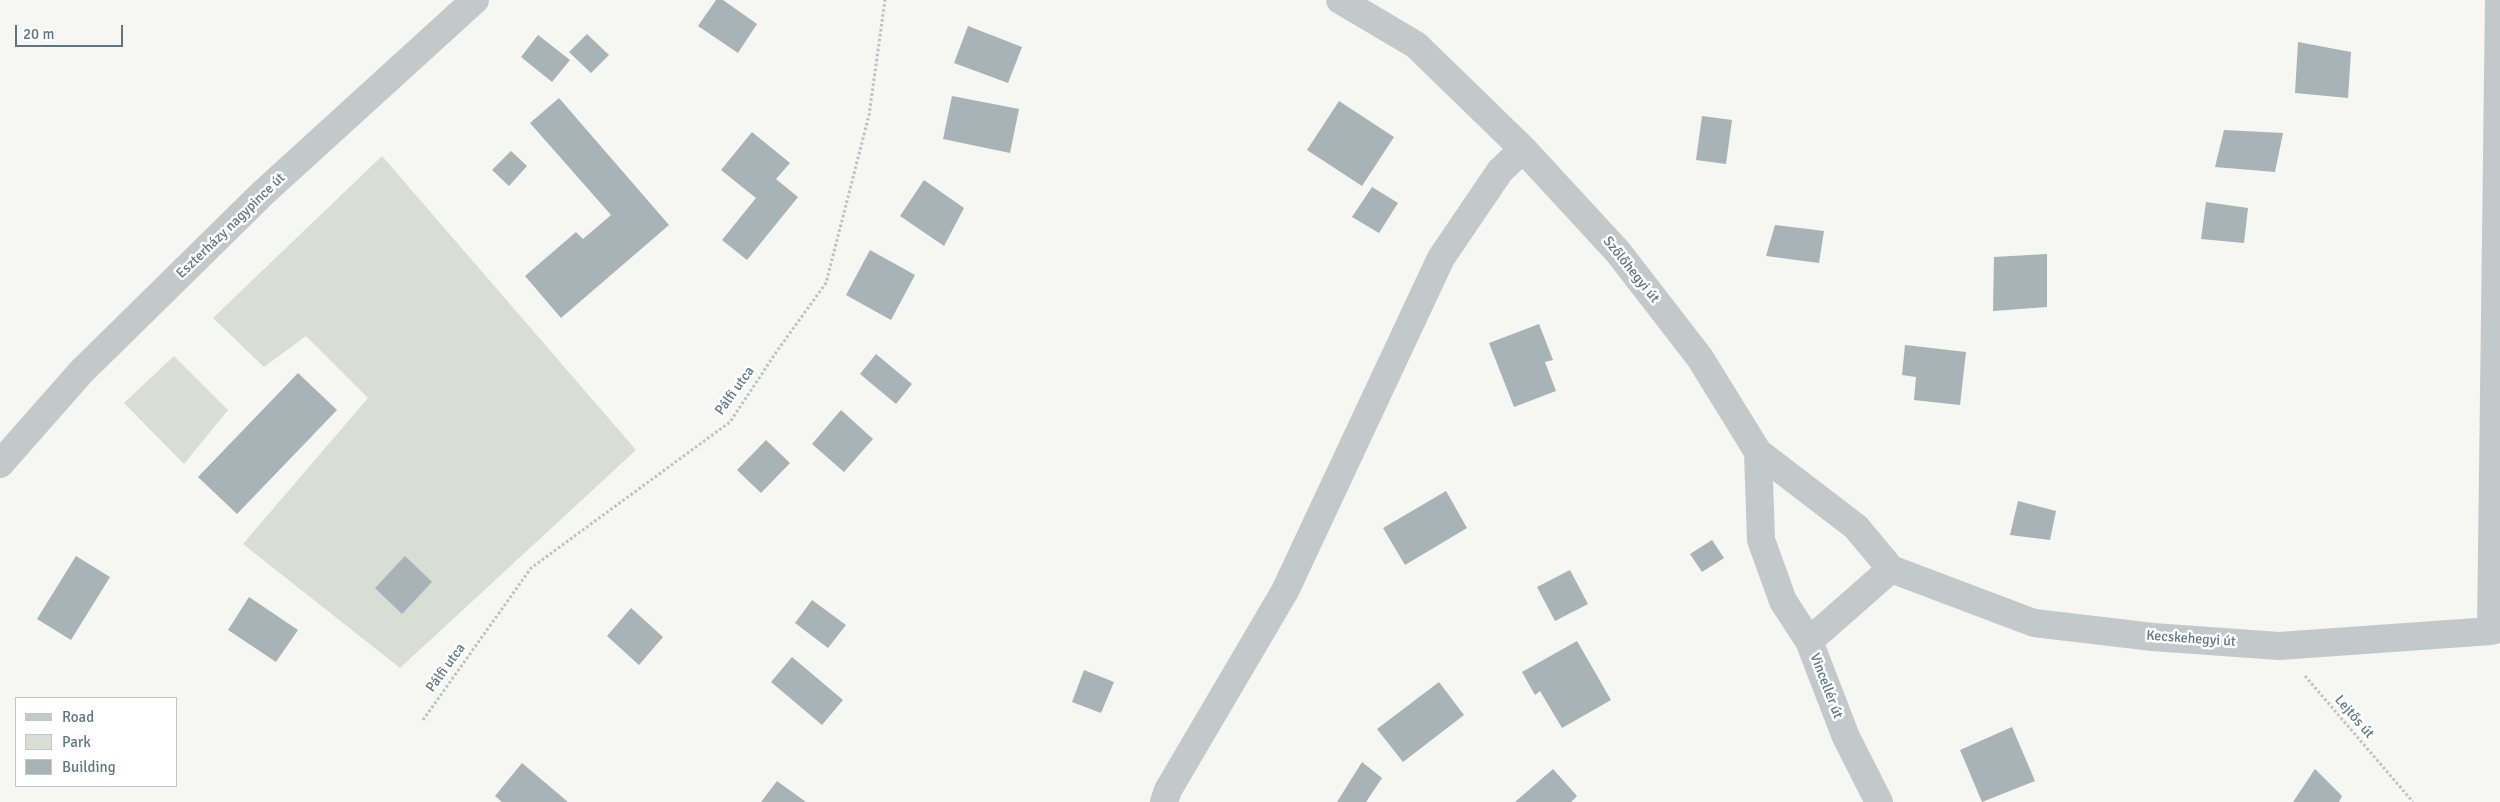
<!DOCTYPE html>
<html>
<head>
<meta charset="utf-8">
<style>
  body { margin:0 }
  #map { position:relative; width:2500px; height:802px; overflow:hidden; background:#f6f6f2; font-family:Signika,sans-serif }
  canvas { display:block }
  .legend { position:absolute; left:15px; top:697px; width:162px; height:90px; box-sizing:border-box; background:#fff; border:1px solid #bfc8cc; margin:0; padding:6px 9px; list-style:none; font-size:15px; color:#5e7680 }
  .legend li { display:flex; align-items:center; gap:10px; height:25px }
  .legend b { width:25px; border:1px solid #bfc8cc }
  .scale { position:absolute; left:15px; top:25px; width:108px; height:22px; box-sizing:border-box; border:2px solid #5e7680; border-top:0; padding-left:6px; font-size:15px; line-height:18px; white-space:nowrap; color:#5e7680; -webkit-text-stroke:4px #fff; paint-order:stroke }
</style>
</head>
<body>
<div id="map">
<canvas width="2500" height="802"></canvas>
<ul class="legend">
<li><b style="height:6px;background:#c3c8cb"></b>Road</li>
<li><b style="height:14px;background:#d8ded3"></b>Park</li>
<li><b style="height:14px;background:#a7b3b7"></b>Building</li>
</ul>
<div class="scale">20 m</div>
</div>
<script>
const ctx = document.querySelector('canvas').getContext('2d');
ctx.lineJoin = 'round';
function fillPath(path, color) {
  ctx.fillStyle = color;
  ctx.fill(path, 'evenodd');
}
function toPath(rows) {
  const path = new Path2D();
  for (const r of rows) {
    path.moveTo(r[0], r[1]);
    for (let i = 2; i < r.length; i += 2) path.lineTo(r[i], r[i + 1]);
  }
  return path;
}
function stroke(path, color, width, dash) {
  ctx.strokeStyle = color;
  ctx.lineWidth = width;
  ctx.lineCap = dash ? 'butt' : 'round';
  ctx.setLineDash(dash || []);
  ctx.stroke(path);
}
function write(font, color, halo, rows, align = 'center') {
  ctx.font = font + ' Signika,sans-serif';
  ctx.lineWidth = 5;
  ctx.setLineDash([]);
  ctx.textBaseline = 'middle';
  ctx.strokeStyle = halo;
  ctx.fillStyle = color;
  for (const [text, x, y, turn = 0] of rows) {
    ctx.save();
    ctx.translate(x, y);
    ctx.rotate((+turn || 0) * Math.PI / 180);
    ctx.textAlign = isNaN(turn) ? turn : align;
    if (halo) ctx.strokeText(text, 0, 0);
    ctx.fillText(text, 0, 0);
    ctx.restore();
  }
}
fillPath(toPath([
  [382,156,636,450,400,668,243,544,368,398,306,336,264,367,213,318],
  [174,356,228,410,184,464,124,403]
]), '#d8ded3');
fillPath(toPath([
  [716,0,723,0,757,24,738,53,698,26],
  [968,26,1022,47,1008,83,954,63],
  [587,34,609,55,591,73,569,52],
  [538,35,570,60,552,82,521,57],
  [2298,42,2351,52,2348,98,2295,93],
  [952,96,1019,109,1010,153,943,139],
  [559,98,669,225,561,318,525,276,576,232,583,239,611,215,530,123],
  [1339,101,1394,137,1362,186,1307,150],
  [1702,116,1732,120,1726,164,1696,160],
  [2224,130,2283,133,2275,172,2215,167],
  [752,132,790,163,776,179,798,197,747,260,722,240,756,198,721,170],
  [511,151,527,166,509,186,492,170],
  [924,180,964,208,944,246,900,216],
  [1372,187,1398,203,1379,233,1352,217],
  [2206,202,2248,208,2244,243,2201,239],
  [1775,225,1824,231,1819,263,1766,256],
  [870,250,915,275,891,320,846,295],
  [2047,254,2047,307,1993,311,1994,257],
  [1539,324,1553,360,1545,362,1556,391,1514,407,1489,343],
  [1905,345,1966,352,1960,405,1914,400,1916,377,1902,375],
  [876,354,912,384,896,404,860,374],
  [298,373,337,410,237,514,198,477],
  [841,410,873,439,844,472,812,444],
  [766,440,790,463,761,493,737,470],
  [1446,491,1467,528,1405,565,1383,528],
  [2018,501,2056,511,2050,540,2010,535],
  [1712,540,1724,558,1702,572,1690,554],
  [76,556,110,577,71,640,37,619],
  [405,556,432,582,402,614,375,588],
  [1570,570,1588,604,1555,621,1537,587],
  [249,597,298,630,276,662,228,630],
  [812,600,846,625,828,648,795,623],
  [631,608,663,637,639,665,607,636],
  [1577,641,1611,700,1562,728,1540,691,1535,695,1522,672],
  [792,657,843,700,822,725,771,682],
  [1084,670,1114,682,1101,713,1072,702],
  [1439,682,1464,715,1403,762,1377,729],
  [2012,727,2035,781,1982,802,1960,750],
  [1362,762,1382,778,1366,802,1337,802],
  [522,763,568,802,502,802,495,796],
  [1553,769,1577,796,1571,802,1515,802],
  [2315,769,2342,796,2339,802,2293,802],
  [777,781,806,802,761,802]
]), '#a7b3b7');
stroke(toPath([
  [2305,676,2413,802],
  [423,720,531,568,730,422,777,351,826,283,869,115,885,0]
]), '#bec1c3', 3, [2.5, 2.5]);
stroke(toPath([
  [1340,0,1416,45,1523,149,1618,252,1700,358,1758,452,1856,527,1891,569,2034,623,2153,637,2279,646,2491,631,2500,628],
  [1758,452,1761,540,1783,601,1809,641],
  [0,464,81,372,263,193,475,0],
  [2491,631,2499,0],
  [1164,802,1168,790,1285,591,1441,258,1500,171,1523,149],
  [1879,802,1846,737,1809,641,1891,569]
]), '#c3c8cb', 28);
write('14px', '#5e7680', '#fff', [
  ["Eszterházy nagypince út",231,226,-44],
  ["Szőlőhegyi út",1631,270,51],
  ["Pálfi utca",735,391,-54],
  ["Kecskehegyi út",2191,639,4],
  ["Pálfi utca",446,668,-54],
  ["Vincellér út",1826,686,69],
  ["Lejtős út",2354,717,49]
]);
</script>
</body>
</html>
